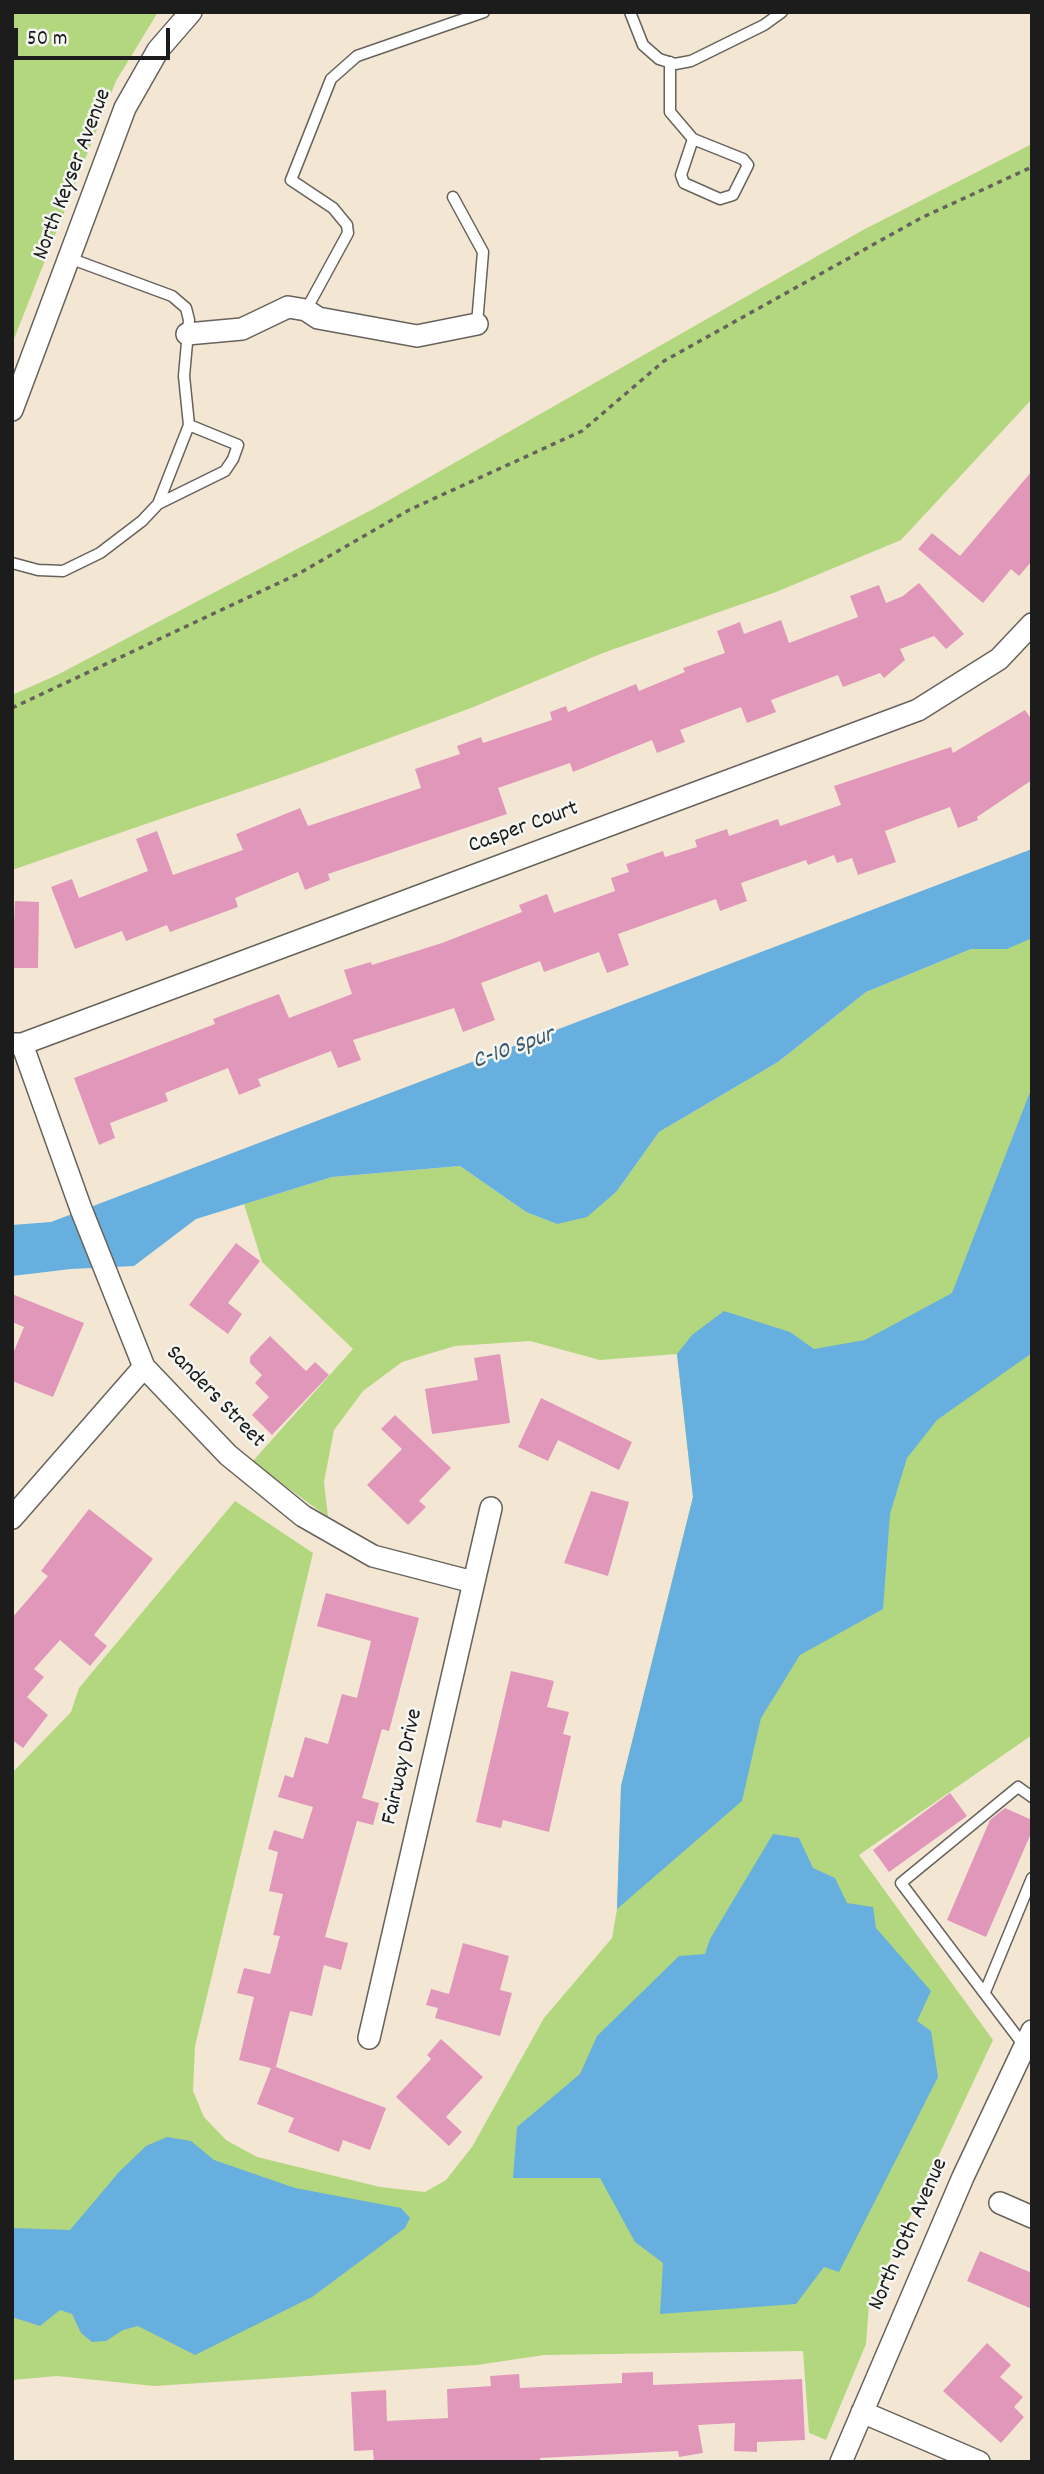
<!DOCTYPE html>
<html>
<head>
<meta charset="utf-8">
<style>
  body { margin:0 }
  #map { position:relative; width:1044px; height:2474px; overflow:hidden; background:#f3e7d4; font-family:Dekko,sans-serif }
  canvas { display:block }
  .frame { position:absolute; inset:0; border:14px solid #1c1c1c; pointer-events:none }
  .scale { position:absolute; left:14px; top:28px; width:156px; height:32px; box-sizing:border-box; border:4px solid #1c1c1c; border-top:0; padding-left:9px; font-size:21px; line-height:24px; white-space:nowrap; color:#1c1c1c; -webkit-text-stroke:5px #f6f6f2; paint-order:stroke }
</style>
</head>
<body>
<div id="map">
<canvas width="1044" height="2474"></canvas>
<div class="frame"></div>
<div class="scale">50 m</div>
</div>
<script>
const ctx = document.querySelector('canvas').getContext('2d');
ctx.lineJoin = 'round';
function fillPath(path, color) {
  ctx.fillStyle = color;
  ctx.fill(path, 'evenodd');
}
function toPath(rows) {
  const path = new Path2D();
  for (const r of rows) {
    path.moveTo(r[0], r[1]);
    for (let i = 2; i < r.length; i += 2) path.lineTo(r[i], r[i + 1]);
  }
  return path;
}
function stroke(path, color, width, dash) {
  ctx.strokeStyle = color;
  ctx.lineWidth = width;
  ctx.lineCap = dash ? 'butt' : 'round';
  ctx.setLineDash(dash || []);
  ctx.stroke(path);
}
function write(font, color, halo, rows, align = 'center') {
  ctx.font = font + ' Dekko,sans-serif';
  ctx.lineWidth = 5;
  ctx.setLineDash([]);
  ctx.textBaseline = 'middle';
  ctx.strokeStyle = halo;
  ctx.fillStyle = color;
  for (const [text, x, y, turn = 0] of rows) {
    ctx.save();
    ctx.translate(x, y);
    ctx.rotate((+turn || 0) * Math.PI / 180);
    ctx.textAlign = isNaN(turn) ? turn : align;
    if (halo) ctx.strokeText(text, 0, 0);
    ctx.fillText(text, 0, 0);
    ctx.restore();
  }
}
fillPath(toPath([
  [12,12,158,12,116,81,12,344],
  [1032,144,1032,399,901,540,776,592,603,653,471,708,300,771,12,870,12,695,57,675,377,507,863,230],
  [1032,884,1032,1735,859,1855,993,2040,869,2304,866,2344,826,2440,809,2433,803,2351,544,2355,477,2365,154,2386,57,2376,12,2380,12,1773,71,1712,79,1688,235,1501,313,1553,195,2046,193,2091,204,2117,226,2140,257,2157,380,2187,425,2192,446,2180,472,2147,544,2018,612,1938,617,1909,621,1786,693,1497,677,1354,600,1360,530,1341,455,1346,402,1362,363,1391,334,1430,324,1482,328,1517,252,1462,353,1349,262,1262,244,1204,332,1177,460,1166,526,1212,557,1224,617,1191,659,1132,778,1062,866,992,971,949]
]), '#b3d77f');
fillPath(toPath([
  [1032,849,1032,938,1007,949,971,949,866,992,778,1062,659,1132,617,1191,587,1217,557,1224,526,1212,460,1166,332,1177,196,1219,134,1266,71,1269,12,1276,12,1225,51,1222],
  [1032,1087,1032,1353,937,1420,907,1458,890,1514,883,1609,800,1655,761,1718,742,1801,617,1909,621,1786,693,1497,677,1354,692,1335,724,1311,790,1332,814,1349,865,1340,952,1293],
  [773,1834,799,1838,813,1868,835,1878,847,1903,873,1907,876,1928,931,1991,917,2021,931,2031,938,2077,839,2272,824,2267,796,2304,660,2314,663,2263,635,2242,600,2178,513,2178,517,2127,580,2074,597,2036,679,1956,705,1954,710,1939],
  [167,2137,191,2141,214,2160,295,2188,401,2208,410,2218,405,2228,312,2297,195,2355,138,2326,123,2330,106,2341,92,2342,81,2333,72,2314,60,2310,40,2326,12,2317,12,2228,70,2230,119,2172,146,2146]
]), '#67afde');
fillPath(toPath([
  [1032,471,1032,561,1019,576,1011,569,983,603,918,549,932,533,960,556],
  [919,583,964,634,946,649,934,636,900,649,905,660,884,678,880,673,843,687,838,675,771,700,776,712,747,723,741,707,680,730,685,742,657,753,652,740,573,772,570,763,498,788,507,814,328,874,330,880,305,890,298,872,235,898,238,907,170,932,167,925,126,941,122,931,75,949,51,887,72,879,79,898,148,871,136,839,157,831,173,875,243,850,236,834,300,808,308,826,421,788,415,769,460,754,457,746,481,737,483,743,552,720,550,712,566,706,568,712,636,684,639,691,685,672,683,668,725,653,717,631,740,622,744,634,781,620,789,643,858,617,850,596,879,585,886,603,903,596],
  [1025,710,1032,720,1032,780,977,817,978,820,958,828,950,807,885,831,896,862,858,875,852,858,837,863,834,855,808,865,806,860,741,883,747,901,720,911,716,899,618,934,629,965,607,973,599,952,544,972,540,961,481,983,495,1020,463,1032,454,1008,353,1040,361,1060,338,1068,331,1051,258,1079,261,1086,239,1095,228,1068,165,1093,168,1101,110,1123,115,1138,99,1145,74,1078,215,1024,213,1019,279,994,289,1018,352,994,344,970,371,962,372,965,442,943,522,912,519,905,547,894,554,913,615,891,611,878,629,872,626,864,663,851,665,857,697,847,695,840,727,829,729,836,778,819,780,826,841,805,834,786,951,747,953,753],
  [15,901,39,902,38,968,12,968],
  [236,1243,260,1261,228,1303,242,1314,228,1334,189,1305],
  [12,1294,84,1323,53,1397,12,1381,12,1356,24,1327,12,1322],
  [270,1336,306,1371,315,1362,329,1375,272,1435,252,1415,269,1397,255,1383,262,1375,250,1363,250,1357],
  [500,1354,510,1423,432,1434,425,1389,478,1380,474,1358],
  [541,1398,632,1442,619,1470,558,1440,548,1461,518,1447],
  [395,1415,451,1468,419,1501,426,1507,408,1525,367,1485,402,1449,381,1429],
  [591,1491,629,1502,608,1576,564,1563],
  [89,1509,153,1559,94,1635,107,1646,90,1666,60,1640,34,1669,44,1677,27,1697,48,1715,23,1748,12,1740,12,1618,48,1576,41,1571],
  [326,1593,419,1618,389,1731,382,1729,362,1798,379,1803,373,1825,357,1821,325,1937,348,1943,341,1970,324,1965,312,2016,290,2011,276,2067,386,2108,370,2150,343,2140,339,2152,288,2132,294,2118,257,2104,271,2068,239,2060,254,1997,237,1993,244,1968,270,1974,280,1936,273,1935,283,1894,269,1891,278,1852,268,1849,274,1830,303,1839,313,1807,278,1797,285,1775,293,1778,305,1737,328,1744,342,1694,357,1698,371,1641,317,1626],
  [511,1671,554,1681,547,1707,569,1712,563,1734,571,1736,549,1832,503,1820,501,1828,476,1822],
  [950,1793,967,1816,889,1872,873,1850],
  [1005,1808,1032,1820,1032,1831,986,1937,947,1920,990,1820],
  [463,1943,509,1956,500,1990,512,1993,500,2036,435,2018,438,2008,426,2005,431,1989,449,1994],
  [441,2039,483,2077,446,2117,462,2132,449,2146,396,2097,431,2059,427,2055],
  [980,2251,1032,2273,1032,2309,967,2281],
  [987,2343,1011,2365,1000,2377,1023,2397,1014,2407,1024,2417,1001,2443,943,2391],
  [653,2372,653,2385,802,2379,805,2440,757,2442,757,2452,734,2451,735,2423,698,2425,703,2453,679,2457,678,2451,540,2458,541,2462,374,2462,373,2450,354,2451,351,2392,386,2390,387,2421,448,2418,447,2389,491,2386,490,2376,519,2374,520,2388,622,2383,622,2373]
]), '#e197ba');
const service = toPath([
  [630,12,643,45,659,59,675,64,691,61,764,25,782,12],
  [670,62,670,112,693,139,743,159,748,165,733,195,720,199,684,183,681,175,693,139],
  [453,197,483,252,477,324],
  [306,310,348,233,347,225,333,208,291,180,331,79,357,56,484,12],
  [158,504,225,471,233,459,238,445,189,425],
  [12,563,38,570,63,571,100,553,142,521,158,504,189,425,184,376,189,320,186,308,172,296,69,258],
  [985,1992,1032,1878],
  [1025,2047,901,1883,1018,1787,1032,1797]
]);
const minor = toPath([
  [187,334,242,329,288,307,306,310,318,318,417,336,477,324],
  [12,410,125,108,158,50,191,12],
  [12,1044,22,1044,918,710,999,659,1032,624],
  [22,1044,81,1209,144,1367,228,1455,303,1516,373,1556,473,1582],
  [12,1518,144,1367],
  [369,2038,491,1508],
  [1000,2203,1032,2217],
  [862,2412,979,2462],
  [841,2462,963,2177,1032,2031]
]);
stroke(service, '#67635c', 13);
stroke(minor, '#67635c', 24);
stroke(toPath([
  [12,708,298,574,409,510,582,431,664,361,921,218,1032,167]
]), '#67635c', 3.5, [5, 5]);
stroke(service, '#fff', 10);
stroke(minor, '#fff', 21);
write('23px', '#1c1c1c', '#f6f6f2', [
  ["North Keyser Avenue",74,175,-69],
  ["Casper Court",524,829,-20],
  ["Sanders Street",214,1398,46],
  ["Fairway Drive",404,1767,-77],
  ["North 40th Avenue",910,2235,-66]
]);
write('italic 24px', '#3a576a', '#f6f6f2', [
  ["C-10 Spur",514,1050,-20]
]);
</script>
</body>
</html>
